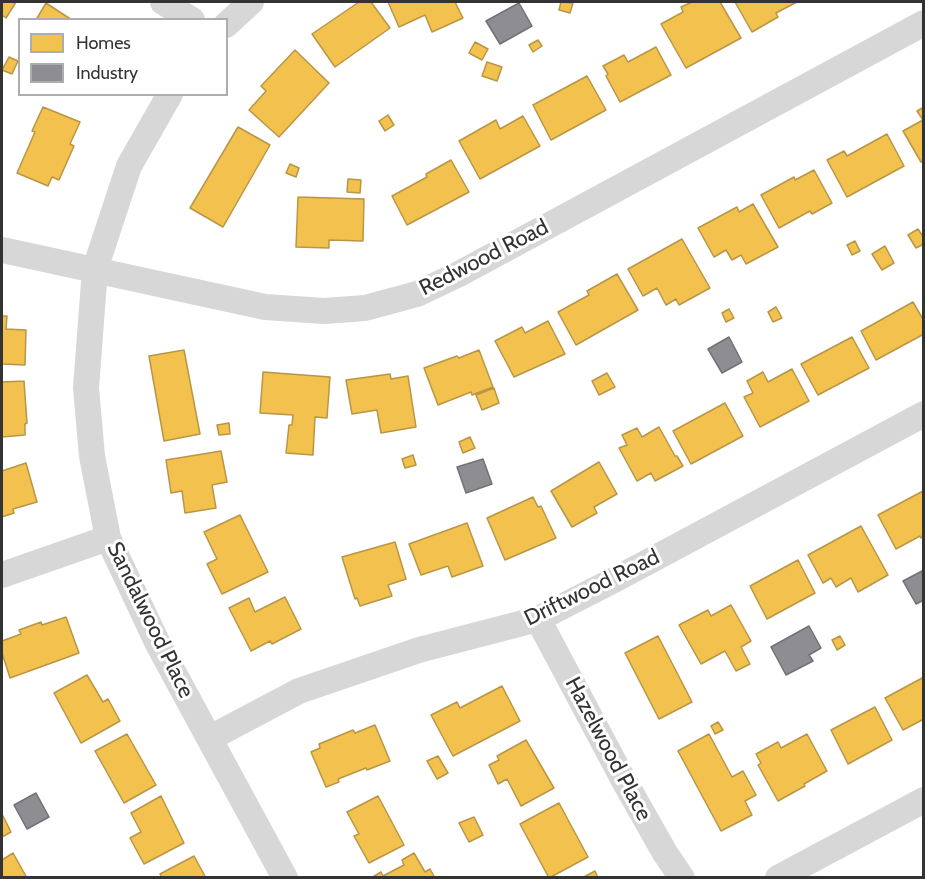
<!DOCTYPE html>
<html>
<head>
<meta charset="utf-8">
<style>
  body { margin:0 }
  #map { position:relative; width:925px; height:879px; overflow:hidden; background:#fff; font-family:Cabin,sans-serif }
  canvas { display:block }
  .frame { position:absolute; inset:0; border:3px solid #333; pointer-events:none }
  .legend { position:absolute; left:18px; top:18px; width:210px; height:78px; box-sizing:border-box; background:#fff; border:2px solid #adadad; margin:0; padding:8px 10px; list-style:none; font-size:18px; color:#333 }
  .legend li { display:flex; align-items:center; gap:12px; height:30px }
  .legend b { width:30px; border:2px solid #adadad }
</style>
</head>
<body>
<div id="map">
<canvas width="925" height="879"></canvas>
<div class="frame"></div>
<ul class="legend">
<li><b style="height:16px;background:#f2c14e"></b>Homes</li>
<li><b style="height:16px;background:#8d8d92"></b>Industry</li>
</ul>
</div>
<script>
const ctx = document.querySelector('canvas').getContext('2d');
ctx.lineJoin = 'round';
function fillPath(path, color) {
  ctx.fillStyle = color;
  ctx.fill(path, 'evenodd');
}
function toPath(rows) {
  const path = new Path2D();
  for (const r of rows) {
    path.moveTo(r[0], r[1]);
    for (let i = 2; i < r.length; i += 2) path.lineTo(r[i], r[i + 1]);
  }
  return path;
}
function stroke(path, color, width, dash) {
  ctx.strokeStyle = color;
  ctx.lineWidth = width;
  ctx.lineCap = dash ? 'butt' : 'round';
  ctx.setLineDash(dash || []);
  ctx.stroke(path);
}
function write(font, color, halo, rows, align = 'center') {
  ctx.font = font + ' Cabin,sans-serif';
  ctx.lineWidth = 6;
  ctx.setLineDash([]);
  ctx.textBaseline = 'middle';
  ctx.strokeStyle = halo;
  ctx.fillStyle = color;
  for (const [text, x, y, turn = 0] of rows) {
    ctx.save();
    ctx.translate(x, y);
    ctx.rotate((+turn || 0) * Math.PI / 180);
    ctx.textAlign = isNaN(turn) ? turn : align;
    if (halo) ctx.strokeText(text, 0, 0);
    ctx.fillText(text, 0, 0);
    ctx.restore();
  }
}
const homes = toPath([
  [2,2,16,2,6,18,2,15,2,2],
  [359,2,371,2,390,28,335,67,312,34,359,2],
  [388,2,455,2,463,18,432,32,425,15,399,27,388,2],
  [561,2,573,3,570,13,559,10,561,2],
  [692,2,720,2,741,38,686,68,661,24,683,12,681,7,692,2],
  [735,2,797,2,776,13,778,17,752,32,735,2],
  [46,3,72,20,36,20,46,3],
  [538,40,542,46,533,52,529,45,538,40],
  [475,42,488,49,482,60,469,53,475,42],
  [656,47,671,75,620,102,606,76,608,74,603,66,624,55,628,62,656,47],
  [295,50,329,83,279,137,249,110,266,91,261,86,295,50],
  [9,57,18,61,12,74,2,70,9,57],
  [487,62,502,67,497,81,482,76,487,62],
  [587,76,606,110,551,140,533,105,587,76],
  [43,107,80,122,70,144,74,146,59,180,52,177,48,186,17,173,35,132,32,131,43,107],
  [924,107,924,161,921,162,903,131,923,120,917,111,924,107],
  [388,115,394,125,385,131,379,121,388,115],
  [523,116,540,146,480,179,459,141,496,120,500,129,523,116],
  [238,127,270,145,223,227,190,208,238,127],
  [887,134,904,166,847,197,827,160,844,151,847,156,887,134],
  [451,160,469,192,407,225,392,196,427,177,426,174,451,160],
  [290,164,299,168,296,177,286,173,290,164],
  [814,170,832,203,812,214,810,211,779,228,761,195,794,177,795,180,814,170],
  [348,179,361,180,360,193,347,192,348,179],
  [298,197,364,199,363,241,329,240,329,248,296,247,298,197],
  [753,204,778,247,746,264,741,255,732,260,726,250,714,257,698,228,737,207,739,212,753,204],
  [918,229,924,238,924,244,916,248,908,235,918,229],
  [682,239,710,288,679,305,676,299,666,305,657,288,643,296,628,269,682,239],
  [855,241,860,251,852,255,847,245,855,241],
  [885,246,894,263,882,270,872,254,885,246],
  [617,274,638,310,576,345,558,312,589,295,587,291,617,274],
  [913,302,924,321,924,334,876,360,861,331,913,302],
  [776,307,782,318,773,322,768,312,776,307],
  [729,309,734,318,726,322,722,313,729,309],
  [2,316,7,316,6,329,26,330,25,365,2,364,2,316],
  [548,321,565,354,514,377,495,341,522,327,525,333,548,321],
  [852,337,869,368,818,395,801,364,852,337],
  [184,350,200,434,164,441,149,356,184,350],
  [479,350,493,387,472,395,471,392,438,405,424,368,457,356,459,358,479,350],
  [792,369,809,401,760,427,744,397,753,393,747,381,763,372,768,382,792,369],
  [263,372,330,377,327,418,315,417,313,455,286,453,289,425,292,425,293,415,260,413,263,372],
  [607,373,615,387,599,395,592,381,607,373],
  [390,374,391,379,408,376,416,427,381,433,377,410,352,414,346,380,390,374],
  [24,381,27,423,25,424,25,435,2,437,2,382,24,381],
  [494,388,499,403,482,410,476,395,494,388],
  [725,403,743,436,691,464,673,431,725,403],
  [229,423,230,434,219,435,217,425,229,423],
  [659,427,675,456,677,456,683,466,655,481,651,473,637,481,619,448,627,445,622,435,637,428,642,437,659,427],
  [470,437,475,448,463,453,459,442,470,437],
  [221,451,227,482,212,485,216,508,185,513,182,491,171,493,166,460,221,451],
  [413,455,416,465,405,468,402,459,413,455],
  [599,462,617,494,594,507,597,513,572,527,551,491,599,462],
  [26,463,37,502,13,509,14,513,2,517,2,471,26,463],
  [923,491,924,536,921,538,920,536,896,549,878,515,923,491],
  [533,497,538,507,541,506,556,538,505,560,487,518,533,497],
  [240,515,268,572,222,594,207,564,217,559,204,532,240,515],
  [467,523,483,566,452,577,448,566,421,575,409,544,467,523],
  [861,526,888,575,858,592,851,578,836,587,831,578,823,583,808,555,861,526],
  [395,542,406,579,388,585,392,596,360,606,357,598,355,599,342,557,395,542],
  [798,560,815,593,767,619,750,586,798,560],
  [285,597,301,629,272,644,270,641,251,651,229,608,249,598,255,612,285,597],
  [731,605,751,641,741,647,750,664,736,671,725,651,701,664,679,625,708,610,711,616,731,605],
  [66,617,79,653,10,678,2,653,2,641,21,634,19,630,41,622,42,625,66,617],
  [658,636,692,702,659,719,625,653,658,636],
  [840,636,845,645,837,650,832,640,840,636],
  [87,675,103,702,108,699,120,721,81,743,54,693,87,675],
  [924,677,924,719,903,730,885,698,924,677],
  [502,686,520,721,453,756,431,715,457,702,460,708,502,686],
  [875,707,892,740,848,764,831,730,875,707],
  [718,722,723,730,715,734,711,726,718,722],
  [375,725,390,761,367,770,366,768,338,779,339,782,326,787,311,752,320,748,319,744,353,730,355,733,375,725],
  [127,734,156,785,124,803,95,751,127,734],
  [709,734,732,777,743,771,756,795,745,801,752,815,721,831,678,751,709,734],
  [807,734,827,771,804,784,805,786,778,801,758,765,761,763,756,754,778,742,781,748,807,734],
  [526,740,554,788,521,806,507,779,498,784,489,765,499,760,497,756,526,740],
  [438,756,448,773,437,779,427,761,438,756],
  [161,796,184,843,144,864,130,838,141,832,131,813,161,796],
  [378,796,404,845,369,863,354,836,359,834,347,812,378,796],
  [559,803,588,857,549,878,520,824,559,803],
  [2,814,11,832,2,837,2,814],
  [474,817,483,835,469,842,459,823,474,817],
  [13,853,27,878,2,878,2,860,13,853],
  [414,853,425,872,430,869,435,878,371,878,381,872,383,876,404,865,402,860,414,853],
  [194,856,206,878,162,878,160,874,194,856],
  [595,871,598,878,582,878,595,871]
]);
fillPath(homes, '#f2c14e');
stroke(homes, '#b99646', 1.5);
const industry = toPath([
  [519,3,532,26,500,44,486,21,519,3],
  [729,337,742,362,722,373,708,349,729,337],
  [483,459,492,484,466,493,457,467,483,459],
  [924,570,924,600,916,604,903,581,924,570],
  [809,626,821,648,809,655,813,661,786,675,771,647,809,626],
  [36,793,49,817,27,829,14,805,36,793]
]);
fillPath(industry, '#8d8d92');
stroke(industry, '#727276', 1.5);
stroke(toPath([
  [163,2,192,20],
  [226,25,251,2],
  [170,94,129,166,95,269,86,388,92,456,108,538,158,644,285,878],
  [2,250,265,307,324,311,365,308,417,294,459,274,924,23],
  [2,575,108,538],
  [538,619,623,779,665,853,682,878],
  [210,738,299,691,419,650,538,619,616,579,924,414],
  [778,878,924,800]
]), '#d7d7d7', 26);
write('22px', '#333', '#fff', [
  ["Redwood Road",484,258,-27],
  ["Driftwood Road",592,588,-26],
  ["Sandalwood Place",150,620,64],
  ["Hazelwood Place",608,749,62]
]);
</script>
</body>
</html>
